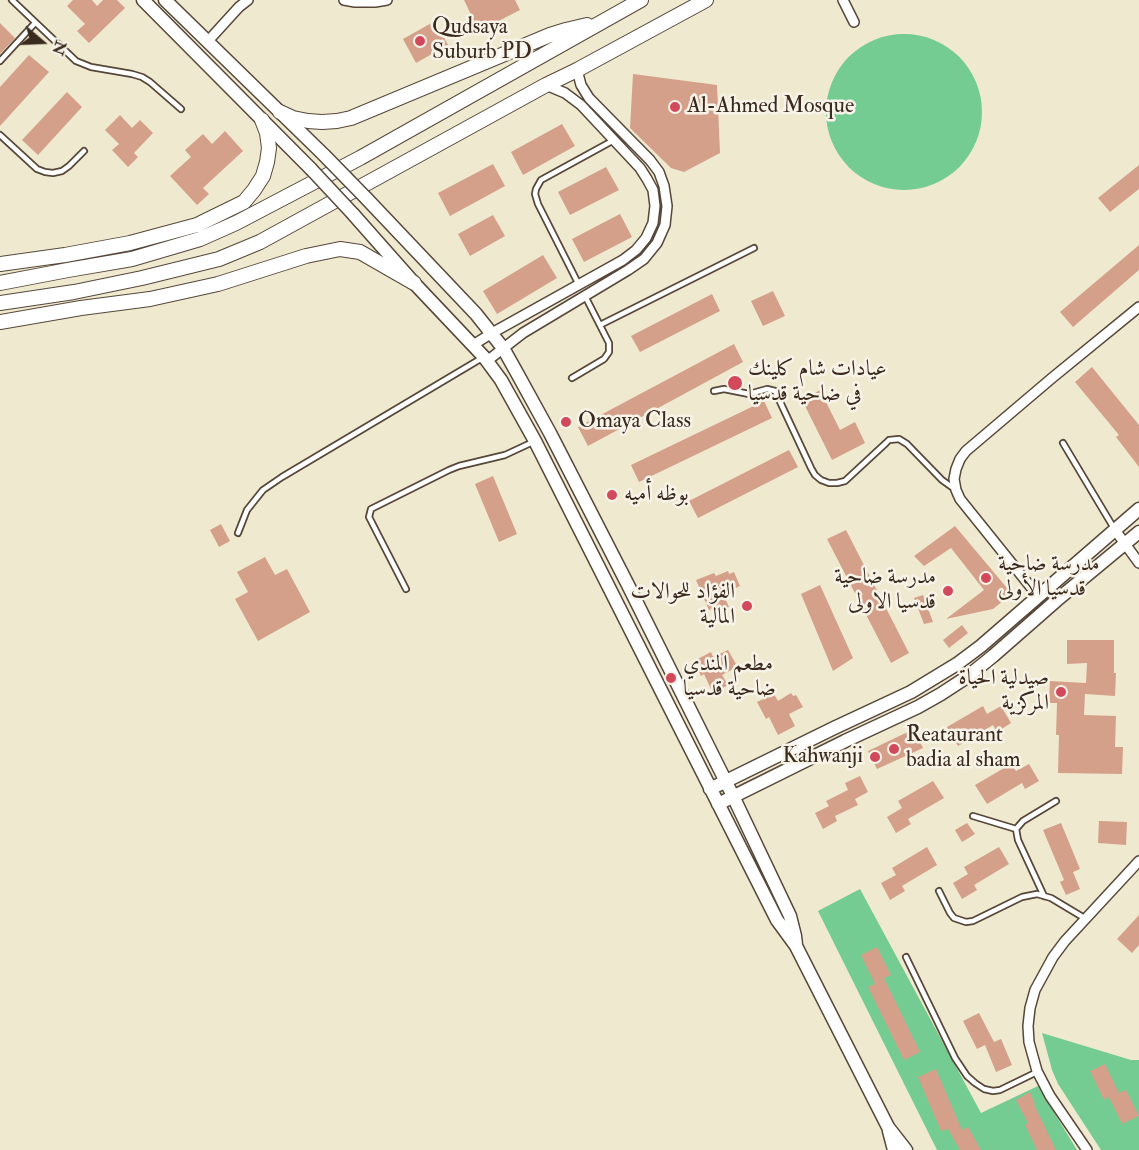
<!DOCTYPE html>
<html>
<head>
<meta charset="utf-8">
<style>
  body { margin:0 }
  #map { position:relative; width:1139px; height:1150px; overflow:hidden; background:#efe9d0; font-family:"IM FELL Double Pica",serif }
  canvas { display:block }
  .north { position:absolute; left:12px; top:12px; width:60px; height:60px; -webkit-text-stroke:4px #f7f3e8; paint-order:stroke; rotate:109deg; font-size:16px; font-weight:700; line-height:24px; text-align:center; color:#3b2a1e }
  .north::after { content:''; display:block; margin:auto; width:21px; height:27px; background:#3b2a1e; clip-path:polygon(50% 0,100% 100%,50% 72%,0 100%) }
</style>
</head>
<body>
<div id="map">
<canvas width="1139" height="1150"></canvas>
<div class="north">N</div>
</div>
<script>
const ctx = document.querySelector('canvas').getContext('2d');
ctx.lineJoin = 'round';
function fillPath(path, color) {
  ctx.fillStyle = color;
  ctx.fill(path, 'evenodd');
}
function toPath(rows) {
  const path = new Path2D();
  for (const r of rows) {
    if (r.length === 3) {
      path.moveTo(r[0] + r[2], r[1]);
      path.arc(r[0], r[1], r[2], 0, 2 * Math.PI);
      continue;
    }
    path.moveTo(r[0], r[1]);
    for (let i = 2; i < r.length; i += 2) path.lineTo(r[i], r[i + 1]);
  }
  return path;
}
function stroke(path, color, width, dash) {
  ctx.strokeStyle = color;
  ctx.lineWidth = width;
  ctx.lineCap = dash ? 'butt' : 'round';
  ctx.setLineDash(dash || []);
  ctx.stroke(path);
}
function write(font, color, halo, rows, align = 'center') {
  ctx.font = font + ' "IM FELL Double Pica",Amiri,serif';
  ctx.lineWidth = 5;
  ctx.setLineDash([]);
  ctx.textBaseline = 'middle';
  ctx.strokeStyle = halo;
  ctx.fillStyle = color;
  for (const [text, x, y, turn = 0] of rows) {
    ctx.save();
    ctx.translate(x, y);
    ctx.rotate((+turn || 0) * Math.PI / 180);
    ctx.textAlign = isNaN(turn) ? turn : align;
    if (halo) ctx.strokeText(text, 0, 0);
    ctx.fillText(text, 0, 0);
    ctx.restore();
  }
}
fillPath(toPath([
  [904,112,78],
  [860,889,981,1113,1038,1086,1077,1150,937,1150,818,911],
  [1042,1033,1131,1060,1139,1060,1139,1150,1101,1150,1058,1084,1052,1070]
]), '#74cc92');
fillPath(toPath([
  [73,0,92,0,97,6,103,0,117,0,125,8,89,43,77,31,85,24,67,6],
  [464,0,515,0,520,10,479,31],
  [435,21,448,45,416,63,403,39],
  [0,23,15,38,0,54],
  [29,55,49,72,0,126,0,87],
  [633,74,717,85,720,153,684,172,671,168,630,128],
  [67,92,82,107,38,155,22,140],
  [120,115,132,128,140,120,153,133,134,153,138,157,128,167,112,150,119,144,105,130],
  [562,124,575,146,523,175,511,152],
  [225,131,243,151,203,188,209,194,197,205,170,176,191,157,185,150,203,134,212,144],
  [493,164,505,186,450,216,438,193],
  [1139,165,1139,189,1110,212,1098,198],
  [606,167,619,190,570,215,558,192],
  [620,214,632,237,584,262,572,239],
  [493,215,505,236,470,256,458,234],
  [1139,245,1139,270,1073,327,1060,312],
  [543,255,557,278,497,314,483,291],
  [773,291,785,316,763,326,751,301],
  [712,294,720,311,640,352,631,336],
  [734,344,743,362,588,446,578,427],
  [1092,367,1139,425,1139,467,1116,437,1119,435,1075,382],
  [820,390,840,430,855,422,865,443,832,460,802,400],
  [764,401,772,418,639,482,631,465],
  [789,450,798,467,698,518,689,501],
  [493,476,517,534,499,542,475,484],
  [221,524,230,541,219,547,210,530],
  [955,526,1012,594,993,609,946,619,984,590,951,548,924,566,914,556],
  [846,530,909,653,891,663,827,539],
  [265,557,275,575,287,569,310,612,258,641,235,599,248,592,237,572],
  [728,571,729,574,734,572,740,586,723,594,729,607,718,612,716,607,709,610,696,580,714,573,716,576],
  [820,585,853,658,833,671,801,594],
  [923,595,933,622,924,624,914,598],
  [962,625,968,633,949,648,943,640],
  [1067,640,1114,640,1114,673,1116,673,1115,696,1085,694,1084,715,1116,716,1115,747,1123,747,1122,774,1058,773,1059,735,1056,735,1057,703,1049,703,1050,681,1086,683,1087,663,1067,664],
  [728,650,736,664,733,666,735,668,722,675,728,685,717,691,715,687,711,689,704,674,701,676,694,661,711,652,713,657],
  [791,693,793,696,796,695,803,707,789,714,795,726,778,735,769,717,766,719,757,702,774,694,778,701],
  [983,706,987,714,1001,706,1011,723,997,732,993,725,958,746,947,727],
  [914,729,923,748,877,769,868,751],
  [1011,764,1016,771,1029,764,1039,781,1025,789,1022,783,987,804,975,785],
  [860,776,868,792,855,799,858,805,835,816,837,821,823,829,815,813,829,806,826,801,848,790,845,783],
  [933,781,944,798,908,819,911,824,896,833,887,817,902,808,898,801],
  [1099,821,1127,822,1126,845,1098,843],
  [967,823,975,834,962,842,955,830],
  [1061,823,1080,869,1073,872,1080,889,1066,895,1060,882,1064,880,1043,830],
  [927,847,937,865,902,886,905,891,890,900,881,883,896,875,892,868],
  [999,847,1009,864,974,885,977,890,962,899,953,883,968,874,964,867],
  [1139,915,1139,945,1132,953,1117,939],
  [877,947,891,975,884,978,920,1052,904,1060,868,987,875,984,861,955],
  [979,1013,994,1042,1001,1039,1012,1065,996,1072,985,1045,977,1049,963,1021],
  [1105,1064,1119,1093,1126,1090,1139,1116,1122,1124,1109,1097,1104,1100,1090,1071],
  [936,1069,962,1130,968,1127,981,1150,960,1150,948,1129,941,1131,918,1077],
  [1030,1092,1035,1104,1034,1104,1056,1150,1037,1150,1025,1125,1028,1123,1016,1100]
]), '#d4a08a');
const lane = toPath([
  [12,0,76,61,91,67,132,74,142,77,150,82,181,109],
  [0,61,35,23],
  [0,135,37,169,45,172,53,173,62,171,69,166,84,151],
  [579,285,538,204,535,194,536,189,541,180,614,140],
  [600,325,754,248],
  [572,378,604,359,609,352,609,343,585,296],
  [714,391,724,389,749,394,767,389,775,391,811,468,815,475,821,480,829,483,837,483,845,481,886,443,889,440,899,439,907,444,942,480,956,490],
  [1063,443,1115,530],
  [238,533,247,510,263,490,282,477,482,358],
  [406,589,369,517,371,509,449,470,459,466,505,455,535,441],
  [973,816,1016,829],
  [939,891,950,913,954,918,966,922,973,921,1022,897,1037,894,1051,898,1086,919],
  [1044,896,1018,840,1016,829,1023,821,1056,801],
  [906,957,955,1058,967,1076,975,1083,984,1089,993,1091,1000,1090,1037,1072]
]);
const street = toPath([
  [344,0,355,2,375,2,387,0],
  [843,0,854,22],
  [208,41,239,7,248,0],
  [473,345,492,333,623,260,636,250,646,238,653,223,655,206,653,190,647,179,640,168,581,105,565,93,546,85],
  [487,361,523,333,628,270,644,259,657,243,665,225,667,206,664,186,659,172,650,160,589,98,581,85,577,70],
  [1115,530,1139,563],
  [1038,596,960,499,956,490,954,479,956,469,960,459,966,451,1052,378,1139,307],
  [1087,1150,1050,1096,1037,1071,1029,1042,1028,1026,1030,1008,1035,990,1053,957,1065,941,1139,861]
]);
const secondary = toPath([
  [143,0,311,169],
  [165,0,324,155],
  [366,198,476,314,503,348,517,373,550,433,628,585,733,796,790,916,795,936,796,945],
  [353,214,414,283,484,357,501,380,535,441,777,920,796,946,888,1127,906,1150],
  [710,789,834,728,911,692,957,664,981,646,1139,509],
  [718,804,845,741,918,707,941,694,967,677,993,656,1057,600,1139,532],
  [889,1131,894,1150]
]);
const primary = toPath([
  [280,112,293,118,308,121,322,122,337,121,351,118,550,35,566,30,587,25],
  [0,264,65,255,130,243,197,225,244,202,254,190,263,176,267,162,269,148,267,133,262,120],
  [0,283,68,270,132,259,200,239,236,223,360,158,641,0],
  [0,303,74,292,142,278,219,259,260,242,546,85,577,70,706,0],
  [0,322,81,308,150,299,218,284,306,256,340,249,360,252,414,283]
]);
stroke(lane, '#564739', 8);
stroke(street, '#564739', 12);
stroke(secondary, '#564739', 15);
stroke(primary, '#564739', 16);
stroke(lane, '#fff', 4.5);
stroke(street, '#fff', 9);
stroke(secondary, '#fff', 12);
stroke(primary, '#fff', 14);
const secondaryBridge = toPath([
  [324,155,366,198],
  [311,169,353,214]
]);
stroke(secondaryBridge, '#564739', 15, []);
stroke(secondaryBridge, '#fff', 12);
for (const [x, y, r, color] of [
  [420,41,6,"#d1495b"],
  [675,107,6,"#d1495b"],
  [735,383,8,"#d1495b"],
  [566,422,6,"#d1495b"],
  [612,495,6,"#d1495b"],
  [986,578,6,"#d1495b"],
  [948,591,6,"#d1495b"],
  [747,606,6,"#d1495b"],
  [671,678,6,"#d1495b"],
  [1061,692,6,"#d1495b"],
  [894,749,6,"#d1495b"],
  [875,757,6,"#d1495b"]
]) {
  const dot = new Path2D();
  dot.arc(x, y, r, 0, 2 * Math.PI);
  ctx.fillStyle = color;
  ctx.fill(dot);
  stroke(dot, '#f7f3e8', 2);
}
write('22px', '#3b2a1e', '#f7f3e8', [
  ["Qudsaya",432,28],
  ["Suburb PD",432,53],
  ["Al-Ahmed Mosque",687,107],
  ["عيادات شام كلينك",748,370],
  ["في ضاحية قدسيا",748,395],
  ["Omaya Class",578,422],
  ["بوظه أميه",624,495],
  ["مدرسة ضاحية",998,565],
  ["قدسيا الأولى",998,590],
  ["مدرسة ضاحية",936,578,"right"],
  ["قدسيا الاولى",936,603,"right"],
  ["الفؤاد للحوالات",735,593,"right"],
  ["المالية",735,618,"right"],
  ["مطعم المندي",683,665],
  ["ضاحية قدسيا",683,690],
  ["صيدلية الحياة",1049,679,"right"],
  ["المركزية",1049,704,"right"],
  ["Reataurant",906,736],
  ["badia al sham",906,761],
  ["Kahwanji",863,757,"right"]
], 'left');
</script>
</body>
</html>
